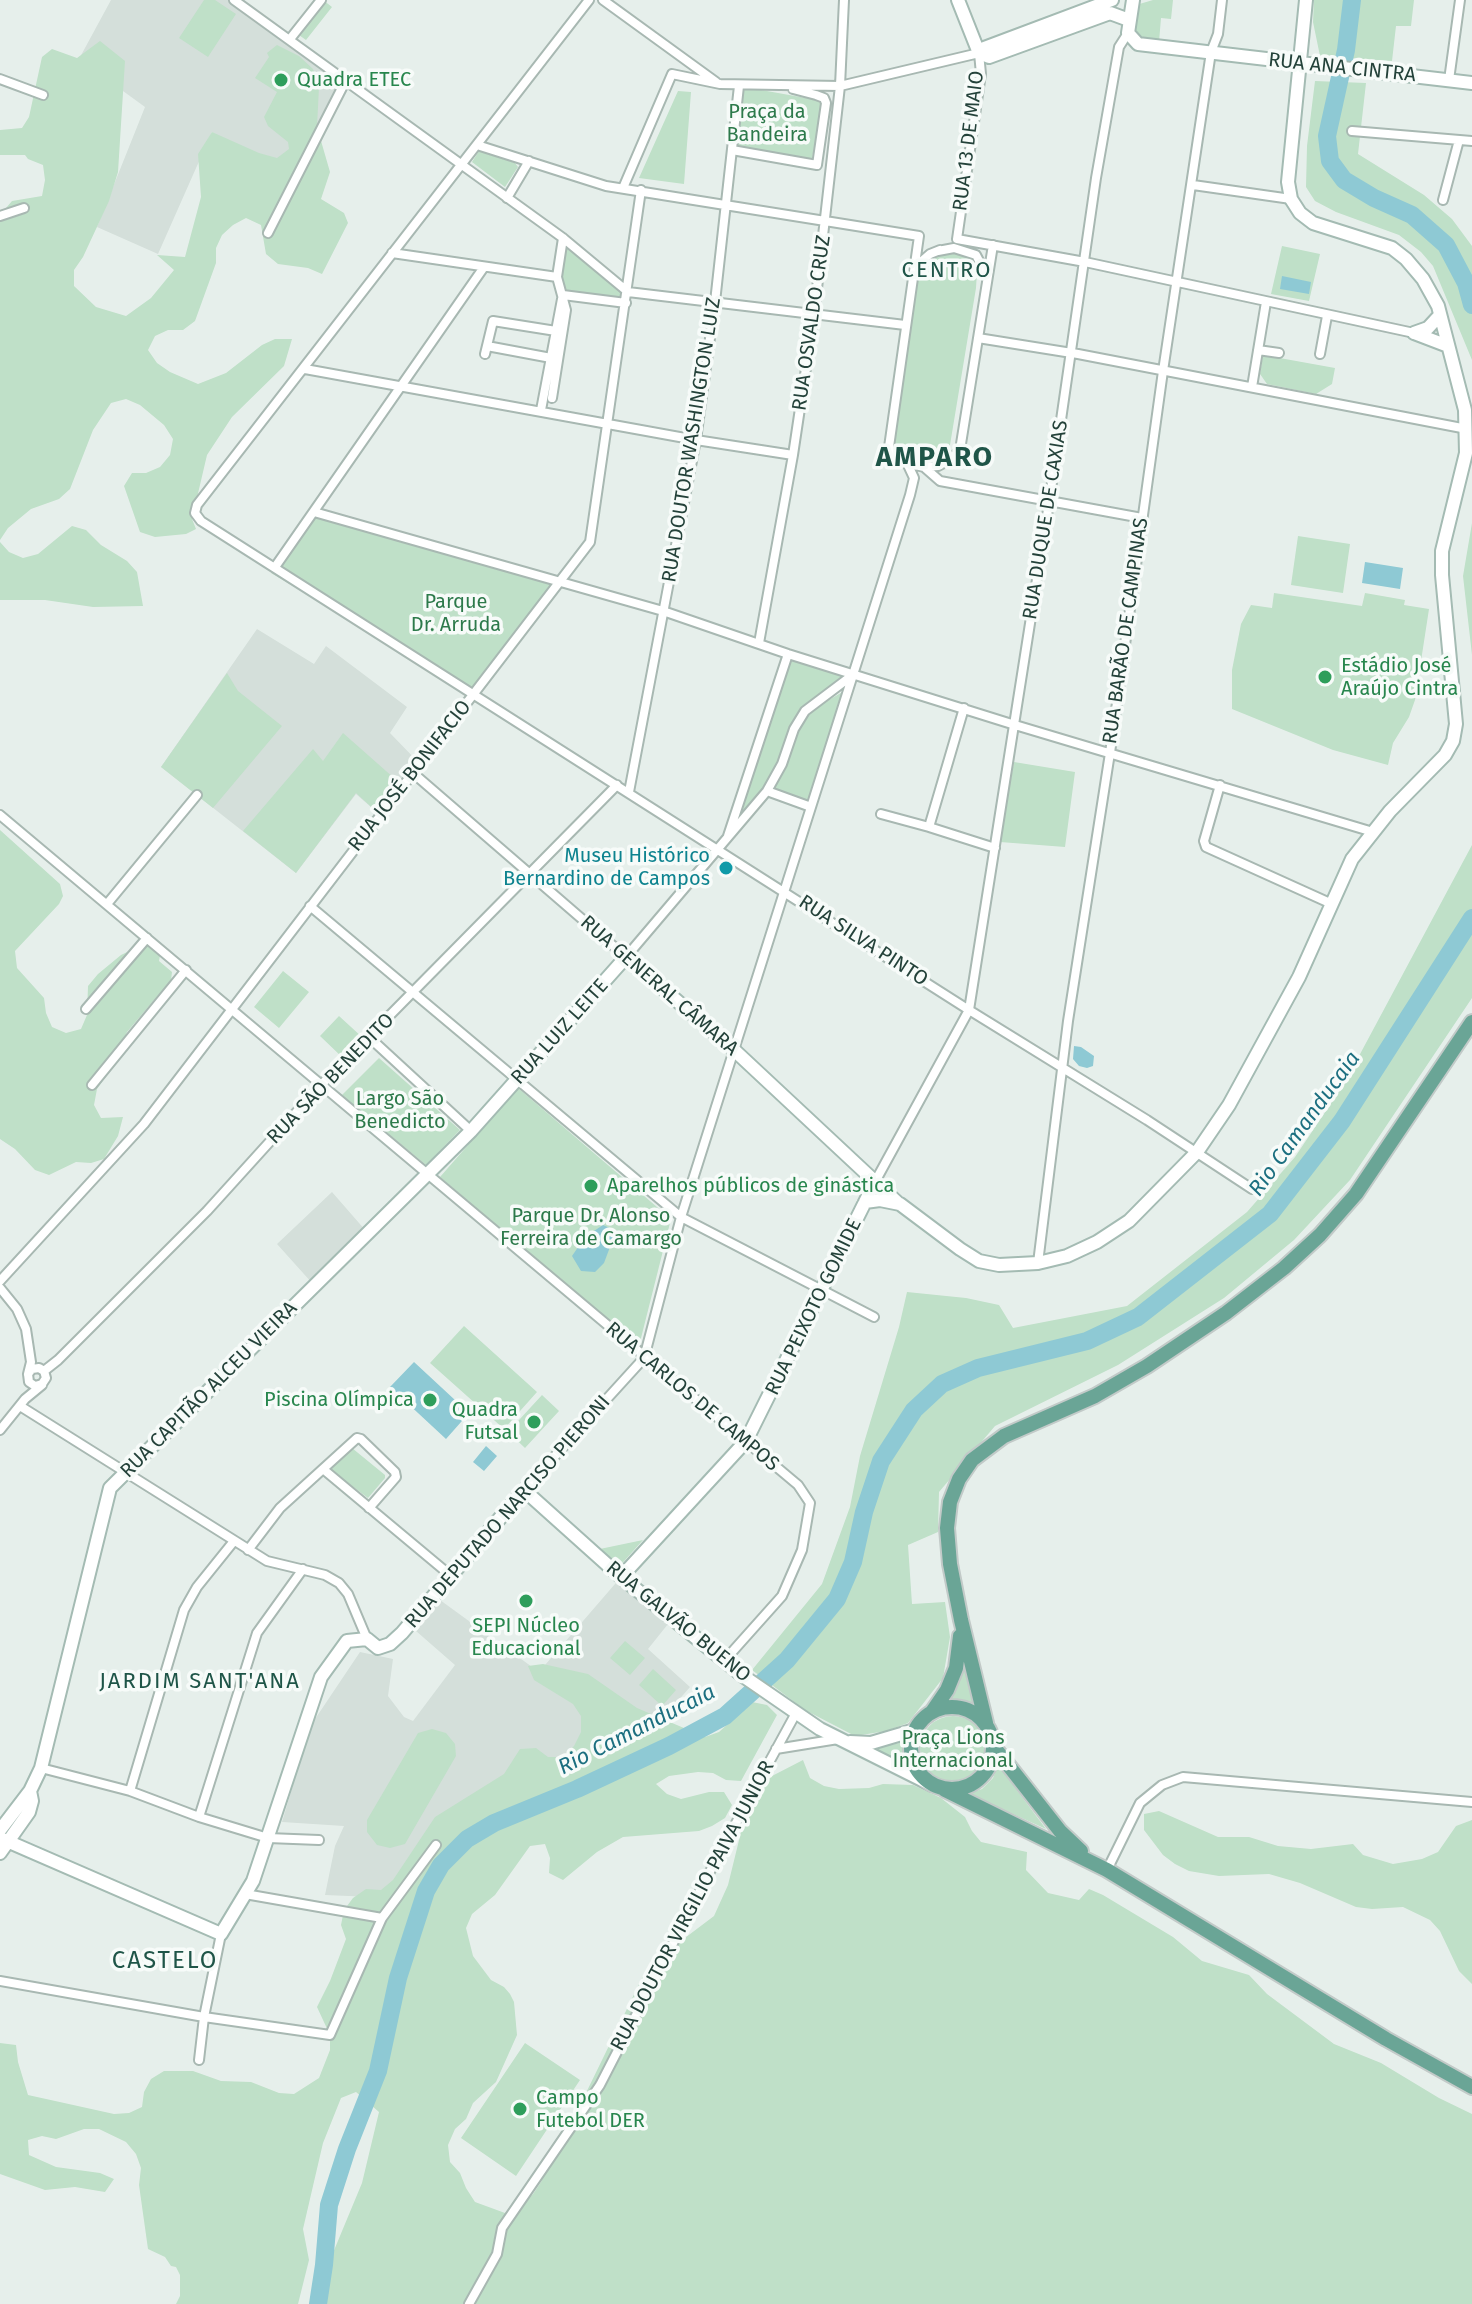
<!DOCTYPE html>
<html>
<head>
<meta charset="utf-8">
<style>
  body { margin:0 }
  canvas { display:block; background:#e6efeb }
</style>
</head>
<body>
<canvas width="1472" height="2304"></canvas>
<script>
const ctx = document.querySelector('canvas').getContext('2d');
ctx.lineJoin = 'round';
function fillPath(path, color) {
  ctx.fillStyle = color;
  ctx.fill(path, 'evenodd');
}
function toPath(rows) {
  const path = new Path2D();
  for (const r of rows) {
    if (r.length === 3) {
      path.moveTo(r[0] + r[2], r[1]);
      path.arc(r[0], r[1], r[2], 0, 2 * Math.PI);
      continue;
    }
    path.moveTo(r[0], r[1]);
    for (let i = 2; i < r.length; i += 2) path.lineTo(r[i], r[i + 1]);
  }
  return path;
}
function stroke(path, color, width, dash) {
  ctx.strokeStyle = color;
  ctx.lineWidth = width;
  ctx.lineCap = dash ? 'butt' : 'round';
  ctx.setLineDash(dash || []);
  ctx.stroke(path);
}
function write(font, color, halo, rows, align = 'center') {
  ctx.font = font + ' "Fira Sans",sans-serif';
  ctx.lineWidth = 7;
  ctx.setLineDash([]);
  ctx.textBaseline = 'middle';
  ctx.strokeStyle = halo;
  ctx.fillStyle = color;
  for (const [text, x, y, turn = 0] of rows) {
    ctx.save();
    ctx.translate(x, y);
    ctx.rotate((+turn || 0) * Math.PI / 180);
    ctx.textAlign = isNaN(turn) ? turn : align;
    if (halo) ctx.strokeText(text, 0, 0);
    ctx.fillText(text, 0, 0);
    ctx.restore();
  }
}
fillPath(toPath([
  [111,0,230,0,345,82,290,189,212,132,158,254,97,227,145,107,79,59],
  [257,629,314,664,326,646,407,707,390,733,420,764,380,815,356,794,296,873,161,767],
  [332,1192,366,1231,312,1283,277,1244],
  [621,1577,672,1619,648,1649,690,1687,656,1726,570,1767,396,1898,325,1895,335,1846,344,1826,282,1822,311,1725,360,1652,393,1659,388,1696,404,1717,413,1721,455,1665,416,1631,440,1600,539,1672]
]), '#d4dfda');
fillPath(toPath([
  [204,0,215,0,236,14,208,57,179,38],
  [323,0,332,7,306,40,296,33],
  [1153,0,1173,0,1171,19,1161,18,1159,42,1139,38,1135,32,1136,5],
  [1314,0,1414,0,1411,26,1396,26,1392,61,1320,56,1313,22],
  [100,41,125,61,118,172,109,201,83,257,74,270,74,286,96,307,126,316,151,298,174,270,157,255,185,257,201,197,198,154,212,132,259,153,277,158,289,149,288,142,268,126,264,117,277,92,255,78,269,57,267,53,277,45,299,56,313,69,319,87,317,127,330,172,321,199,344,213,348,223,322,274,308,268,278,264,266,254,261,225,246,218,233,225,222,235,216,248,216,263,195,321,183,330,168,330,155,336,148,350,157,363,170,372,198,384,226,373,262,345,275,339,292,339,284,366,232,417,207,455,192,519,196,529,186,534,155,537,140,532,124,486,132,473,146,473,160,467,170,455,173,439,164,425,140,405,126,399,111,403,93,430,70,489,59,499,31,509,8,528,0,540,0,215,12,201,42,196,45,180,43,165,28,159,25,155,0,155,0,130,22,128,29,117,42,57,52,49,77,58],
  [1315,81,1366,83,1358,154,1424,195,1452,219,1472,246,1472,360,1433,266,1421,252,1399,235,1336,212,1315,201,1306,187,1307,146],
  [739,86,817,100,822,104,811,164,732,150],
  [678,91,691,92,684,184,639,178],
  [479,151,515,163,518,167,505,187,472,162],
  [567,241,623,293,622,298,562,293,557,277],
  [1282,246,1320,254,1309,301,1271,294],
  [954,252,970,258,977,272,976,288,950,445,942,453,919,460,908,457,894,446,918,269,937,255],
  [1263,355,1335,368,1332,384,1316,394,1267,384,1260,374],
  [314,513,556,581,474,693,271,573],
  [1472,523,1472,655,1463,576],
  [72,526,86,530,101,545,127,561,137,572,143,606,93,607,45,600,0,600,0,542,9,552,23,558,38,554],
  [1298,536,1350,544,1343,593,1291,585],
  [1274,593,1362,606,1365,593,1405,600,1404,605,1429,609,1415,700,1409,717,1393,743,1388,765,1333,750,1232,709,1232,670,1241,624,1251,605,1272,608],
  [788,657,846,676,802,710,765,788,733,829],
  [227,673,238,691,282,726,213,808,161,767],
  [846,690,809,803,771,790,797,729,808,712],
  [343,733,403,786,380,815,356,793,296,873,243,831,313,749,323,761],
  [1014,762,1075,772,1065,847,1000,842],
  [0,830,60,884,63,896,59,904,15,951,17,968,44,998,46,1013,52,1027,66,1033,81,1029,87,1015,88,986,98,974,121,955,148,942,161,950,159,961,172,972,171,980,127,1032,115,1064,97,1089,94,1105,101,1118,123,1117,118,1136,104,1159,91,1163,76,1162,49,1175,35,1170,15,1149,0,1139],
  [1472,845,1472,998,1350,1180,1294,1240,1224,1298,1118,1365,995,1426,939,1492,938,1532,908,1545,912,1604,945,1602,950,1637,943,1678,908,1723,886,1731,855,1736,805,1710,752,1670,822,1584,850,1507,860,1456,899,1327,907,1292,966,1298,999,1305,1013,1328,1127,1306,1247,1212,1295,1157,1344,1084],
  [283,971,309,992,279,1028,254,1007],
  [339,1016,362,1037,343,1058,320,1036],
  [379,1058,460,1130,426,1165,342,1095],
  [518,1088,671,1219,639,1346,440,1177],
  [464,1326,537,1392,504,1429,430,1363],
  [542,1395,559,1411,525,1448,508,1432],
  [352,1448,385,1475,385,1478,368,1498,332,1471,331,1468],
  [643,1540,617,1569,595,1550],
  [625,1641,645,1658,630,1675,610,1658],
  [965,1659,978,1706,963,1701,949,1702],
  [543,1664,588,1674,637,1708,705,1737,719,1732,752,1702,767,1705,777,1715,741,1781,726,1780,713,1773,698,1772,669,1776,656,1784,667,1794,681,1799,709,1792,724,1792,732,1805,725,1818,712,1826,699,1831,623,1837,597,1852,563,1880,549,1873,550,1858,545,1844,530,1846,495,1895,472,1914,466,1928,473,1956,491,1980,504,1987,510,1994,514,2002,517,2035,496,2082,473,2103,466,2119,455,2129,448,2145,450,2162,460,2173,466,2188,475,2202,505,2213,522,2204,533,2194,541,2182,575,2109,584,2097,643,1976,661,1956,714,1916,728,1885,742,1828,743,1813,750,1797,772,1776,803,1760,810,1778,824,1786,839,1789,869,1788,883,1784,913,1785,941,1798,965,1817,972,1831,981,1842,1027,1852,1026,1870,1048,1893,1079,1900,1089,1889,1103,1895,1173,1937,1202,1961,1249,1975,1267,1994,1334,2044,1381,2063,1439,2098,1472,2114,1472,2304,319,2304,330,2260,362,2183,379,2112,356,2092,341,2098,323,2143,303,2229,309,2260,298,2304,176,2304,180,2296,180,2275,176,2267,171,2266,165,2257,148,2249,139,2185,141,2168,136,2154,126,2142,99,2129,84,2129,56,2139,42,2136,28,2140,29,2155,56,2167,100,2173,114,2179,105,2192,75,2187,45,2190,0,2174,0,2043,16,2045,18,2062,28,2095,114,2114,129,2113,142,2107,144,2092,151,2079,164,2071,193,2071,221,2081,251,2082,279,2093,294,2094,319,2078,330,2050,330,2035,317,2007,330,1981,346,1939,341,1925,344,1910,353,1898,366,1889,381,1890,393,1880,435,1817,504,1774,520,1749,536,1748,548,1757,563,1757,574,1746,581,1732,581,1716,573,1704,534,1680,528,1666],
  [653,1669,676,1690,662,1706,639,1685],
  [953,1749,33],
  [432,1729,446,1733,455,1744,456,1756,405,1844,390,1848,377,1845,367,1832,367,1820,418,1733],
  [904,1742,907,1767,868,1750],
  [998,1765,1046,1829,969,1794,982,1789,993,1778],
  [1159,1811,1218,1837,1249,1837,1278,1846,1311,1849,1353,1844,1363,1855,1393,1864,1422,1859,1438,1852,1456,1826,1472,1820,1472,1984,1459,1971,1440,1931,1430,1920,1403,1907,1372,1909,1356,1907,1300,1883,1269,1874,1219,1876,1189,1871,1175,1864,1163,1855,1144,1830,1144,1814],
  [525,2043,580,2080,516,2176,461,2138]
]), '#bfe0c8');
fillPath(toPath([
  [1282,276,1311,282,1309,294,1280,289],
  [1365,562,1403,568,1400,589,1362,583],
  [1074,1046,1081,1047,1094,1056,1093,1066,1087,1068,1079,1066,1073,1059],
  [603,1225,616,1231,604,1263,595,1272,581,1271,572,1256,585,1237],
  [414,1362,469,1413,446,1439,390,1387],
  [486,1446,497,1456,484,1471,473,1462]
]), '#8ec9d4');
stroke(toPath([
  [1352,0,1346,50,1327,136,1330,161,1344,180,1374,198,1412,215,1446,245,1466,283,1472,305],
  [318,2304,324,2265,329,2205,347,2149,378,2071,398,1978,426,1891,441,1865,467,1839,494,1823,577,1789,669,1746,725,1716,787,1660,837,1599,853,1562,864,1512,881,1461,914,1410,942,1384,978,1368,1087,1341,1138,1317,1270,1214,1342,1121,1472,918]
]), '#8ec9d4', 18);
const street = toPath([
  [234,0,563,238,628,292,905,325],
  [589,0,197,505,195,513,201,521,969,1010,1147,1120,1252,1189],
  [603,0,716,82],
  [290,39,321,0],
  [0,79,43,95],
  [1449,80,1460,0],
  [1352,131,1472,141],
  [477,145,606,186,919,236,889,447,893,453,907,463,924,467,940,481,1142,518],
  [732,150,817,165,826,103,824,98,816,95,793,89],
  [1193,185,1291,199],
  [623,188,672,74,720,84,840,86,979,53,981,74,957,239],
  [507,198,529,161],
  [1443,200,1459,140],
  [0,216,24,208],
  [268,233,345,82],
  [957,239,1085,262,1414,333],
  [938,251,954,248,976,255,986,274],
  [392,253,557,277],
  [915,267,930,254,940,250],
  [563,295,626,303],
  [978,338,1078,354,1467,429],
  [487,346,551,358],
  [1258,350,1279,353],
  [485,354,493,321,556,331],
  [1320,354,1327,316],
  [305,369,696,440,793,455],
  [1252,387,1266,302],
  [552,398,566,310,557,277,563,238],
  [541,410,562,299],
  [924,467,938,466,951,459,960,450,993,245],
  [314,512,663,611,788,654,1015,725,1373,832],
  [275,567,484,267],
  [759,643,793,455,814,315,840,86,844,0],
  [964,708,929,827,995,848],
  [413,773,626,957,767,791,782,764,794,729,805,711,854,674],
  [1220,785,1204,841,1206,847,1332,904],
  [767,791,811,807],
  [629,792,696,440,715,302,739,86],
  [881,814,929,827],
  [0,815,798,1485,810,1503,802,1550,782,1596,724,1661],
  [728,836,788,654],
  [107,904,197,795],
  [310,906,681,1217,874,1317],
  [86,1009,147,938],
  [370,1038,471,1131],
  [92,1085,186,970],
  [876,1180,969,1010,1049,503,1096,178,1119,47,1128,33],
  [1038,1263,1068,1021,1110,753,1163,371,1211,52,1218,34,1222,0],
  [0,1281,144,1124,590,542,641,190],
  [0,1288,17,1309,26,1329,31,1362,28,1374],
  [44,1371,39,1368,32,1369,28,1374,29,1382,35,1386,42,1384,46,1378,44,1371,58,1360,207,1211,322,1084,617,785],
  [20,1406,267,1561,325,1575,339,1583,348,1594,367,1639],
  [0,1430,25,1399,42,1385],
  [323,1469,450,1575],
  [524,1490,644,1358,681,1217,910,495,914,478,907,463],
  [248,1550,280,1508,357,1438,361,1439,395,1472,396,1477,369,1508],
  [776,1749,838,1739],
  [41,1768,130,1791,199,1817,268,1838,319,1840],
  [130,1791,184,1610,197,1587,234,1541],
  [199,1817,257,1633,303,1569],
  [1107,1870,1140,1803,1162,1785,1183,1777,1472,1802],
  [245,1894,382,1918],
  [0,1981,204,2017,330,2035,382,1918,436,1845],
  [199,2060,204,2017,221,1934],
  [469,2304,497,2254,502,2228,600,2085,718,1856,796,1713]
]);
const secondary = toPath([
  [958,0,979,53],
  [1133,0,1128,33,1138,44,1472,83],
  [979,53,989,57,1110,13,1129,20],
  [979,53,984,48,1112,0],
  [1414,333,1448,346],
  [1414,333,1428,328,1440,315],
  [865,1202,880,1200,900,1204,960,1249,979,1261,999,1265,1038,1263,1067,1256,1097,1242,1129,1221,1197,1152,1229,1105,1299,977,1352,859,1390,811,1445,755,1453,741,1456,724,1442,575,1442,551,1466,453,1465,410,1438,306,1423,279,1406,259,1392,248,1313,223,1300,213,1291,199,1288,182,1306,0],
  [621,1577,746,1441,876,1180],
  [850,1742,871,1743,915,1730],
  [0,1830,30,1791,41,1768,110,1488,471,1131,626,957,733,1049,899,1204],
  [0,1838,221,1934,253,1881,321,1677,347,1641,367,1639,378,1648,390,1644,402,1633,524,1490,621,1577,743,1676,820,1729,932,1785],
  [0,1853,29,1812,32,1801,30,1791]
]);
const primary = toPath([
  [952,1748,41],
  [932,1712,947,1690,956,1668,960,1636],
  [986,1723,961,1620,950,1564,947,1528,950,1502,959,1479,972,1460,1004,1436,1095,1396,1147,1366,1226,1313,1284,1268,1320,1235,1356,1194,1472,1022],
  [994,1747,1060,1831,1081,1851],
  [945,1790,1107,1870,1386,2039,1472,2087]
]);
stroke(street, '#a8b8b2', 12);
stroke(secondary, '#a4bbb3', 16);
stroke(primary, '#c2cac8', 18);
stroke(street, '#fff', 8);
stroke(secondary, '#fff', 12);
stroke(primary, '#6aa596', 14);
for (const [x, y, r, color] of [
  [281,80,8,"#2e9e5b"],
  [1325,677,8,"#2e9e5b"],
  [726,868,8,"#0f9aa8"],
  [591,1186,8,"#2e9e5b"],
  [430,1400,8,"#2e9e5b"],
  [534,1422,8,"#2e9e5b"],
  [526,1601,8,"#2e9e5b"],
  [520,2109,8,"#2e9e5b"]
]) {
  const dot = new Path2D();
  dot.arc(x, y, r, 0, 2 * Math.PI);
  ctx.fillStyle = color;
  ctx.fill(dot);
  stroke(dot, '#f7fbf9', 3);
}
write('20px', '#24423a', '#f7fbf9', [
  ["RUA ANA CINTRA",1342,68,6],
  ["RUA 13 DE MAIO",969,141,-83],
  ["RUA OSVALDO CRUZ",812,323,-82],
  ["RUA DOUTOR WASHINGTON LUIZ",692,440,-81],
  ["RUA DUQUE DE CAXIAS",1046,520,-81],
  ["RUA BARÃO DE CAMPINAS",1126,631,-82],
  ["RUA JOSÉ BONIFACIO",410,776,-52],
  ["RUA SILVA PINTO",863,941,33],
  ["RUA GENERAL CÂMARA",659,986,41],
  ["RUA LUIZ LEITE",560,1032,-48],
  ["RUA SÃO BENEDITO",331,1079,-46],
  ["RUA PEIXOTO GOMIDE",814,1307,-64],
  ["RUA CAPITÃO ALCEU VIEIRA",209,1390,-45],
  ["RUA CARLOS DE CAMPOS",692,1397,40],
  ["RUA DEPUTADO NARCISO PIERONI",508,1512,-49],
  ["RUA GALVÃO BUENO",678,1622,39],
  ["RUA DOUTOR VIRGILIO PAIVA JUNIOR",693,1906,-62]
]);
write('20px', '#27864d', '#f7fbf9', [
  ["Quadra ETEC",297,80],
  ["Estádio José",1341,666],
  ["Araújo Cintra",1341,689],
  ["Aparelhos públicos de ginástica",607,1186],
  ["Piscina Olímpica",414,1400,"right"],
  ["Quadra",518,1410,"right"],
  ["Futsal",518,1433,"right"],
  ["SEPI Núcleo",526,1626,"center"],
  ["Educacional",526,1649,"center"],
  ["Campo",536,2098],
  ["Futebol DER",536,2121]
], 'left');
write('20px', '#2d7a4b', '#f7fbf9', [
  ["Praça da",767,112],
  ["Bandeira",767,135],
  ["Parque",456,602],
  ["Dr. Arruda",456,625],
  ["Largo São",400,1099],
  ["Benedicto",400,1122],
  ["Parque Dr. Alonso",591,1216],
  ["Ferreira de Camargo",591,1239],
  ["Praça Lions",953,1738],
  ["Internacional",953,1761]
]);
write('20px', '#0d838f', '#f7fbf9', [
  ["Museu Histórico",710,856],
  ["Bernardino de Campos",710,879]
], 'right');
ctx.letterSpacing = '2px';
write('22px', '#1f5548', '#f7fbf9', [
  ["CENTRO",947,271],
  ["JARDIM SANT'ANA",200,1682]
]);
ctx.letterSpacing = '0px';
write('italic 22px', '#1c6f80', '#f7fbf9', [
  ["Rio Camanducaia",1305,1124,-54],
  ["Rio Camanducaia",637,1730,-27]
]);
ctx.letterSpacing = '2px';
write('24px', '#1f5548', '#f7fbf9', [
  ["CASTELO",165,1961]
]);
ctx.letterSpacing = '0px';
ctx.letterSpacing = '2px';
write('bold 28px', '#1f5548', '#f7fbf9', [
  ["AMPARO",935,458]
]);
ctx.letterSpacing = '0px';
</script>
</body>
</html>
